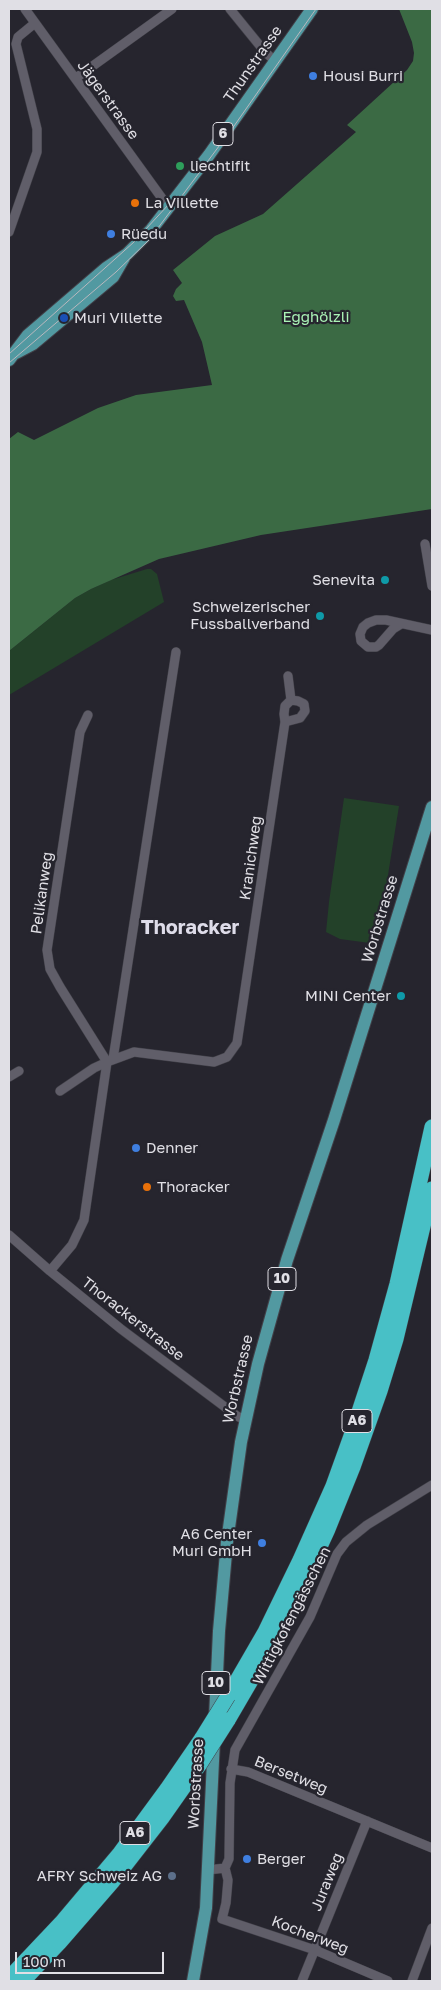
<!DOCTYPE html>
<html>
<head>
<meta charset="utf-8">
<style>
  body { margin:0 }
  #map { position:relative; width:441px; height:1990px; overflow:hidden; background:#26252e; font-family:"Golos Text",sans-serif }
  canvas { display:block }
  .frame { position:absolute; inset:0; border:10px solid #e0dfe5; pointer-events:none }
  .scale { position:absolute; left:15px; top:1952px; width:149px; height:22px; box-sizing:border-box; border:2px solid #e0dfe5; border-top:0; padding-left:6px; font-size:15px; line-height:18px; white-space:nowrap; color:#e0dfe5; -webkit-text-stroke:4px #26252e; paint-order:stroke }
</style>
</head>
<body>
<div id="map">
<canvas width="441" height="1990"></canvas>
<div class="frame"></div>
<div class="scale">100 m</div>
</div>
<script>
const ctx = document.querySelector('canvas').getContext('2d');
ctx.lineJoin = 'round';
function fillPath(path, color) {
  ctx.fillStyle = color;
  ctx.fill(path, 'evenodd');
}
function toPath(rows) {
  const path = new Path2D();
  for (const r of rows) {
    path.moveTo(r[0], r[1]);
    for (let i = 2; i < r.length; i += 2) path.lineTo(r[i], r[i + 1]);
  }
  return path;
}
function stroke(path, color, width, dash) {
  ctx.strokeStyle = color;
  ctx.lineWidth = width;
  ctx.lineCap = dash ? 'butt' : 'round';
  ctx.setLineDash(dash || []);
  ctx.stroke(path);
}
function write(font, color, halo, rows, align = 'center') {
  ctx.font = font + ' "Golos Text",sans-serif';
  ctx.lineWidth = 4.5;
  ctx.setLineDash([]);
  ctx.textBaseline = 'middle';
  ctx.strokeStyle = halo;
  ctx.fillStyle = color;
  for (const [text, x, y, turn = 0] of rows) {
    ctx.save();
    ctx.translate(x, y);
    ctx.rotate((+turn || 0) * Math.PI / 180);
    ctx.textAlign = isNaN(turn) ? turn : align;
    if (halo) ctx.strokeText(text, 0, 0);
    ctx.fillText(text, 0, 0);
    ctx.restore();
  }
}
fillPath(toPath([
  [147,569,151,569,157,574,164,602,9,695,9,651,75,598,91,589,111,580],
  [344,798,399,806,377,944,340,939,326,932,329,902]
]), '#234129');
fillPath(toPath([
  [399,9,432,9,432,509,261,535,159,559,91,589,75,598,9,651,9,439,18,432,34,440,98,408,136,395,212,385,202,342,184,300,176,301,173,296,176,289,182,283,173,270,215,236,263,214,356,132,347,125,407,70,413,61,414,53,412,42]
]), '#3b6a44');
const minor = toPath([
  [25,9,169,208],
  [230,9,265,52,275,61],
  [76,78,172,9],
  [9,232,37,152,37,129,16,44,18,37,35,23],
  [425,544,432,586],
  [401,624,393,629,379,645,376,647,368,647,361,641,360,634,363,627,368,623,376,620,386,620,432,630],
  [288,676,291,700],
  [113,1059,176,652],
  [9,1077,19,1071],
  [60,1091,94,1068,107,1062,60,987,50,969,47,950,80,732,88,715],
  [9,1235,50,1271,121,1329,237,1416,245,1420],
  [50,1271,72,1245,84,1220,107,1062,134,1052,214,1062,227,1057,237,1043,285,722,300,718,305,711,304,704,298,701,291,700,285,706,284,714,285,722],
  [231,1769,248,1772,432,1848],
  [225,1868,228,1880,226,1903,222,1919,315,1950,388,1981],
  [208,1870,225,1868,229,1859,230,1783,235,1750,310,1617,337,1554,346,1542,367,1525,432,1485],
  [302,1981,367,1821],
  [412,1981,432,1928]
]);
const primary = toPath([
  [16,353,33,344,113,277,124,258],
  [9,360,28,335,106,268,127,254,151,230,209,155,312,9],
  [215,1718,219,1631,227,1542,241,1442,258,1364,287,1260,334,1120,432,807],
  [193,1981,206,1908,214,1740]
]);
const motorway = toPath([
  [228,1696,265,1632,300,1560,333,1486,351,1436,376,1360,397,1284,432,1127],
  [228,1720,263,1660,300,1590,328,1529,353,1467,380,1391,396,1339,432,1189],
  [9,1978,61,1923,120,1853,167,1789,202,1738],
  [23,1981,60,1942,113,1881,162,1818,200,1764]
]);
stroke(minor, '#414048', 10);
stroke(primary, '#414048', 14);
stroke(motorway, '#414048', 16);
stroke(minor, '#605e69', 9);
stroke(primary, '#5299a1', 12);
stroke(motorway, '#48c0c6', 15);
stroke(toPath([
  [9,354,134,242,169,204],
  [9,363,116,272,149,240,234,126,316,9]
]), '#b9b8be', 1);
const motorwayBridge = toPath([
  [202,1738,228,1696],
  [200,1764,228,1720]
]);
stroke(motorwayBridge, '#414048', 16, []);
stroke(motorwayBridge, '#48c0c6', 15);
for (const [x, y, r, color] of [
  [313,76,5,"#3f7fe0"],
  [180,166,5,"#2e9e5b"],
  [135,203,5,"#e8710a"],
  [111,234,5,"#3f7fe0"],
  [64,318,5,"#1a4fb4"],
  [385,580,5,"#0f9aa8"],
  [320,616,5,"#0f9aa8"],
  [401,996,5,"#0f9aa8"],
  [136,1148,5,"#3f7fe0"],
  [147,1187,5,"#e8710a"],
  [262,1543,5,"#3f7fe0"],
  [247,1859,5,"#3f7fe0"],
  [172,1876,5,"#5c6f8a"]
]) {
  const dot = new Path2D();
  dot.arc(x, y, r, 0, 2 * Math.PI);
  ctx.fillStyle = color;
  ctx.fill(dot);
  stroke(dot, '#26252e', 2);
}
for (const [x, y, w] of [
  [223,134,20],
  [282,1279,28],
  [357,1421,30],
  [216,1683,28],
  [135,1833,30]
]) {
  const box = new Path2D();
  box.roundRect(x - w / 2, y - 11.5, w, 23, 4);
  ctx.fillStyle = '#26252e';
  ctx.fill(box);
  stroke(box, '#e0dfe5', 1);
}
write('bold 14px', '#e0dfe5', null, [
  ["6",223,134],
  ["10",282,1279],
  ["A6",357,1421],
  ["10",216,1683],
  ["A6",135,1833]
]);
write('15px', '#e0dfe5', '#26252e', [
  ["Thunstrasse",253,64,-55],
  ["Jägerstrasse",108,100,54],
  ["Kranichweg",251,858,-82],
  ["Pelikanweg",42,893,-82],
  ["Worbstrasse",380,919,-73],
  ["Thorackerstrasse",133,1319,38],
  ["Worbstrasse",238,1379,-77],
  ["Wittigkofengässchen",292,1616,-63],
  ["Bersetweg",291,1775,22],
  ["Worbstrasse",196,1784,-87],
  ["Juraweg",327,1882,-68],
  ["Kocherweg",310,1935,21]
]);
write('15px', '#e0dfe5', '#26252e', [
  ["Housi Burri",323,76],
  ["liechtifit",190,166],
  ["La Villette",145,203],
  ["Rüedu",121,234],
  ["Muri Villette",74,318],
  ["Senevita",375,580,"right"],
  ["Schweizerischer",310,607,"right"],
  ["Fussballverband",310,624,"right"],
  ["MINI Center",391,996,"right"],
  ["Denner",146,1148],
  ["Thoracker",157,1187],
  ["A6 Center",252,1534,"right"],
  ["Muri GmbH",252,1551,"right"],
  ["Berger",257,1859],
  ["AFRY Schweiz AG",162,1876,"right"]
], 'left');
write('15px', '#abf4b6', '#26252e', [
  ["Egghölzli",316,317]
]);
write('bold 20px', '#dedce9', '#26252e', [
  ["Thoracker",190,928]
]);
</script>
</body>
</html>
